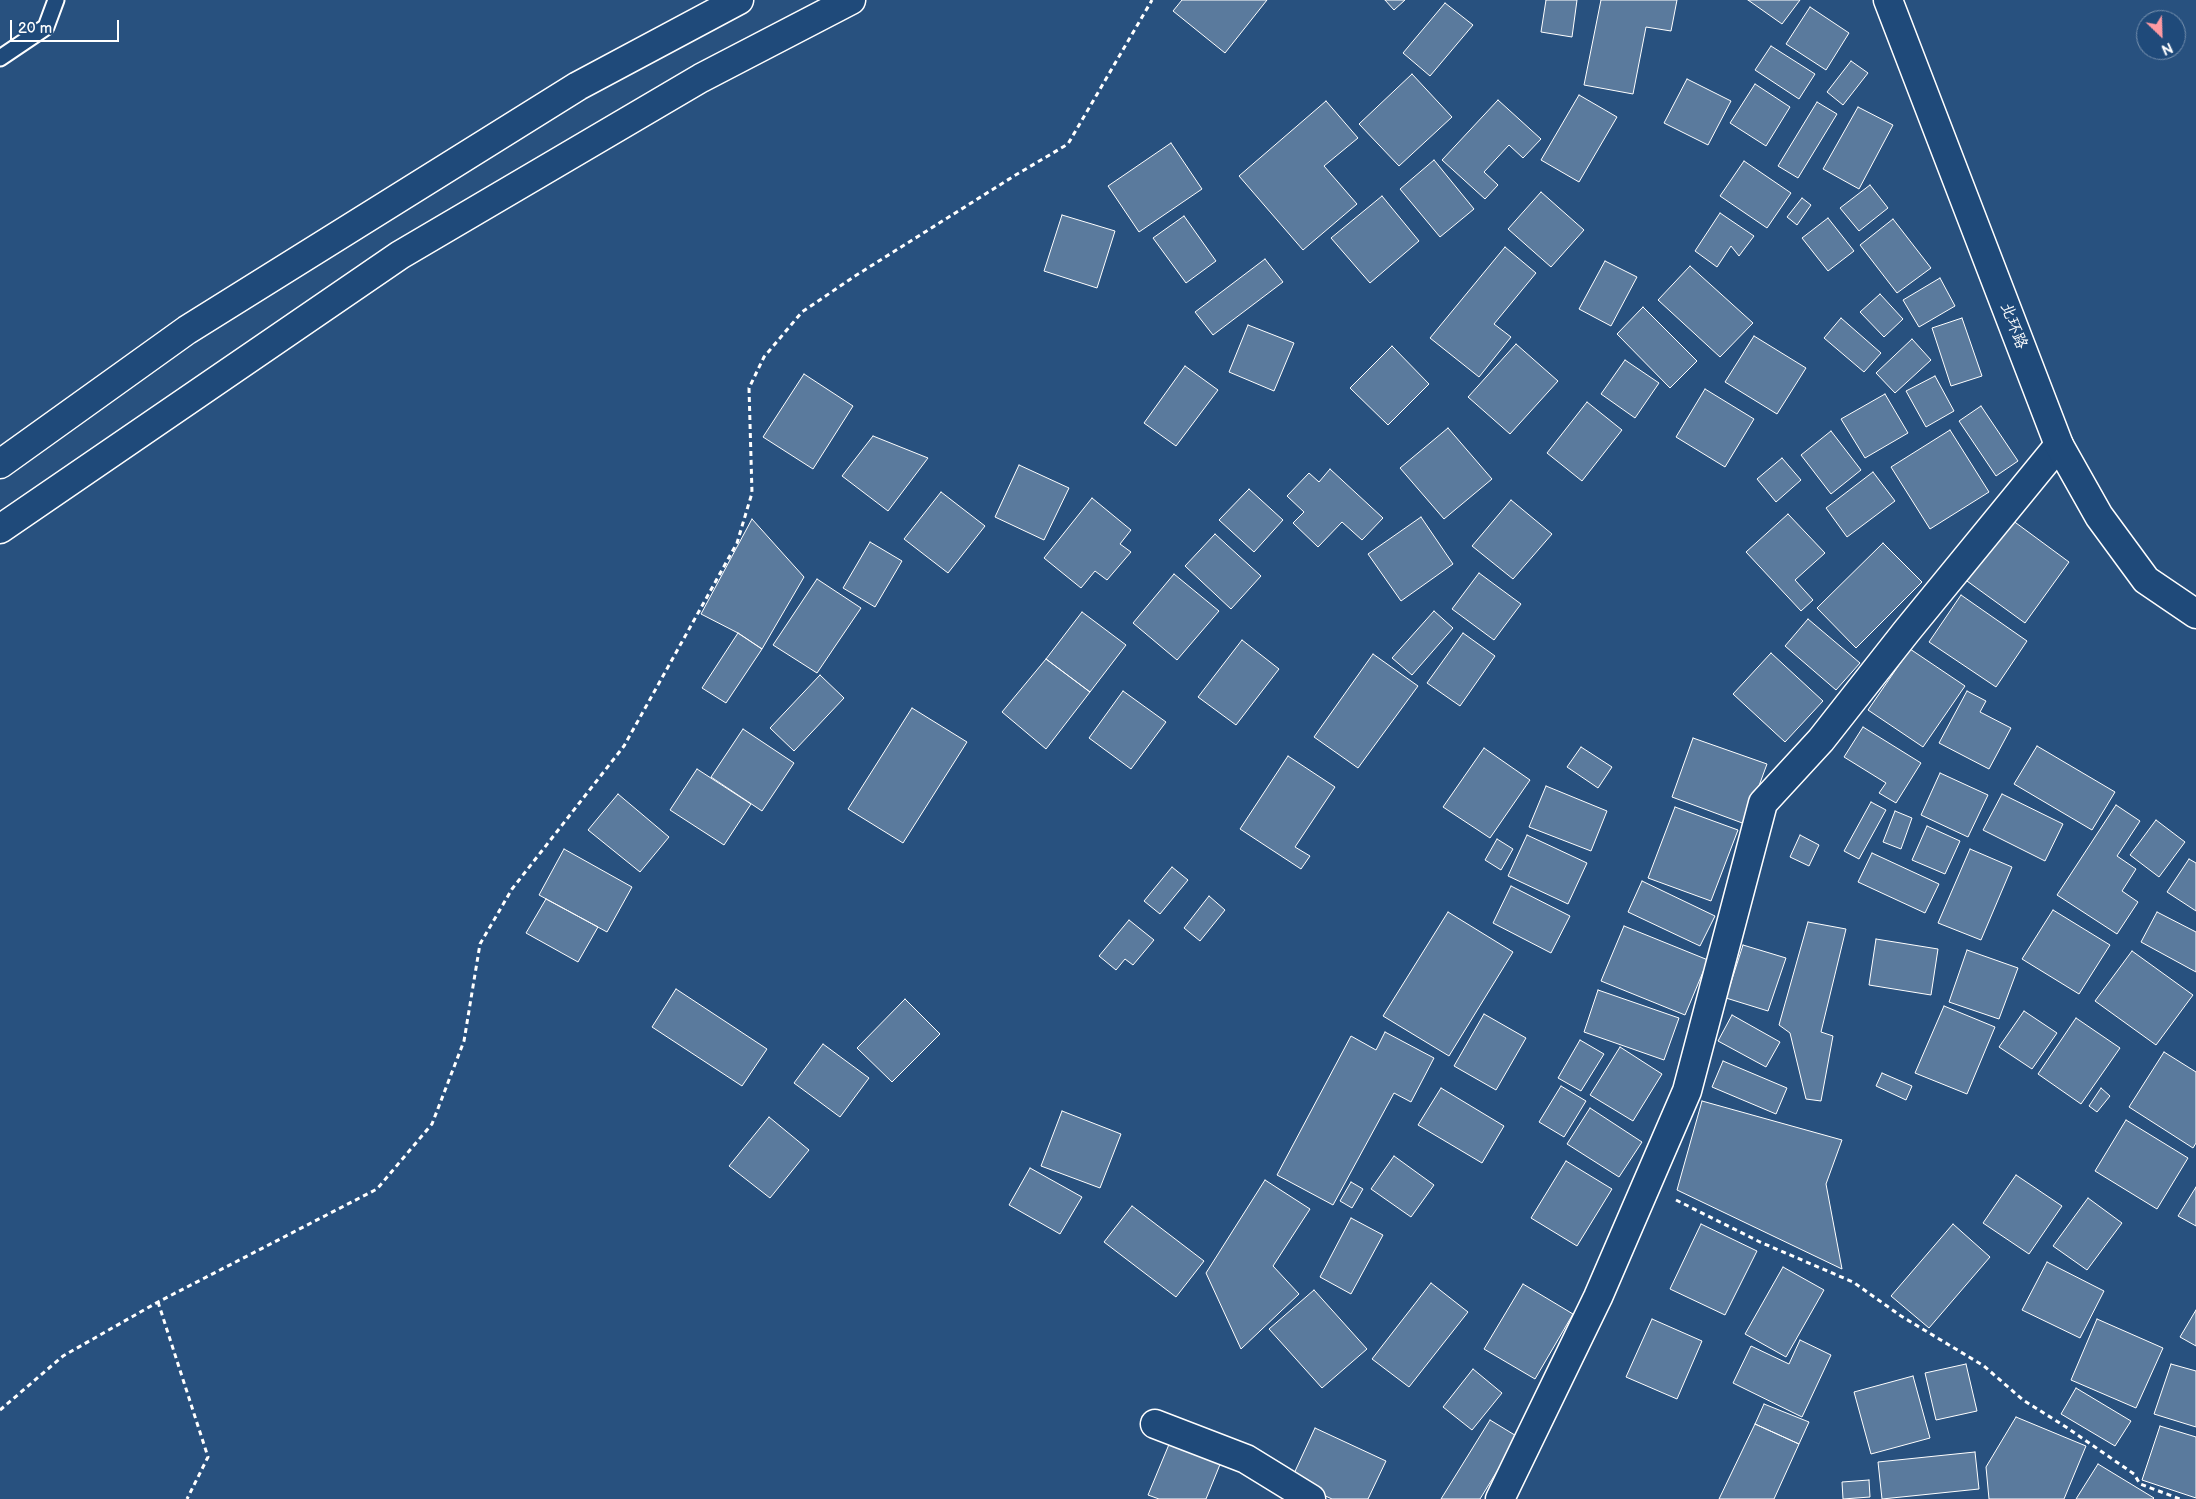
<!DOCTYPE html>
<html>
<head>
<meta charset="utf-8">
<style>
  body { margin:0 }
  #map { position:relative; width:2196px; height:1499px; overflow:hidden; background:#28517f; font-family:"Balsamiq Sans",sans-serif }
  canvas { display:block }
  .north { position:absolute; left:2136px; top:10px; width:50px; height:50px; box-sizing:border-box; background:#1f4a7a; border:1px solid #7992af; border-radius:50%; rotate:156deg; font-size:14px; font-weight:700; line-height:20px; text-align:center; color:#fff }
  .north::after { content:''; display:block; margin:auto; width:18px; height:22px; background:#ff9aa2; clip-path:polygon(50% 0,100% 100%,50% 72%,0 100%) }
  .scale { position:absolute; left:10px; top:20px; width:109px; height:22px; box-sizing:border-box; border:2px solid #fff; border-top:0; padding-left:6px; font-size:15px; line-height:18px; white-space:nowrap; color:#fff; -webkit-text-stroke:4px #1f4a7a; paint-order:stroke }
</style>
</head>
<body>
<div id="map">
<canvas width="2196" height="1499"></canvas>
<div class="north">N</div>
<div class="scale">20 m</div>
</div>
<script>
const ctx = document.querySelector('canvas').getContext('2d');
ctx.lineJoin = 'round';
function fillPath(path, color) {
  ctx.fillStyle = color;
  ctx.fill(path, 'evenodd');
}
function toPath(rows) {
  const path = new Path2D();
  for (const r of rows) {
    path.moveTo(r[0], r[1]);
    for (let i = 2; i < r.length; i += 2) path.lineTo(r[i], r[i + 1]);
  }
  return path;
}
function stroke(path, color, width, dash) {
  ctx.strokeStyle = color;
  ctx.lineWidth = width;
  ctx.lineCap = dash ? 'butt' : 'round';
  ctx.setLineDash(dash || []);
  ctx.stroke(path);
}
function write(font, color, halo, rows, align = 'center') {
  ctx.font = font + ' "Balsamiq Sans","LXGW WenKai TC",sans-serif';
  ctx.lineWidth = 4;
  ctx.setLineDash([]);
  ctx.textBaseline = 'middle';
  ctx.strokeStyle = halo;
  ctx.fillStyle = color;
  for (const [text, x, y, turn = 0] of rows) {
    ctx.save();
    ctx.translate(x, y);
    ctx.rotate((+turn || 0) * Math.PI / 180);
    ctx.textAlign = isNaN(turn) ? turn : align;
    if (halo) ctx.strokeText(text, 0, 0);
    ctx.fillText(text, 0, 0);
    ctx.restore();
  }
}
const building = toPath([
  [1182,0,1267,0,1225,53,1173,11,1182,0],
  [1385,0,1405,0,1394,10,1385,0],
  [1546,0,1577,0,1572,37,1541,32,1546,0],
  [1601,0,1677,0,1671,31,1646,27,1633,94,1584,85,1601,0],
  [1748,0,1800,0,1782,24,1748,0],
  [1445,3,1473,25,1430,76,1403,53,1445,3],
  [1810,7,1849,33,1826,70,1786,44,1810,7],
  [1771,46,1815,74,1799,99,1755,70,1771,46],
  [1851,61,1868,73,1843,105,1827,92,1851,61],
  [1412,74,1452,117,1399,166,1359,124,1412,74],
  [1687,79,1731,101,1708,145,1664,123,1687,79],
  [1755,84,1790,107,1766,146,1730,123,1755,84],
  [1579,95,1617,117,1579,182,1541,160,1579,95],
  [1498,100,1541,139,1523,158,1509,145,1484,172,1498,185,1485,199,1442,160,1498,100],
  [1326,101,1358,138,1324,166,1357,204,1303,250,1239,176,1326,101],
  [1817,102,1837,114,1798,178,1778,166,1817,102],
  [1858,107,1893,125,1859,189,1823,169,1858,107],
  [1171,143,1202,189,1139,232,1108,186,1171,143],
  [1434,160,1474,209,1440,237,1400,189,1434,160],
  [1744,161,1791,193,1767,228,1720,196,1744,161],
  [1870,185,1888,208,1859,231,1840,208,1870,185],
  [1541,192,1584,230,1551,267,1508,229,1541,192],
  [1382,196,1419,241,1370,283,1331,238,1382,196],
  [1802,198,1811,205,1797,225,1787,217,1802,198],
  [1720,213,1754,236,1739,256,1731,246,1717,267,1695,251,1720,213],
  [1062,215,1115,231,1097,288,1044,271,1062,215],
  [1184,216,1216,261,1186,283,1153,238,1184,216],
  [1828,218,1854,251,1828,271,1802,238,1828,218],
  [1893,219,1931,268,1897,293,1860,245,1893,219],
  [1505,247,1536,273,1494,324,1511,337,1479,377,1430,338,1505,247],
  [1265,259,1283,282,1213,335,1195,312,1265,259],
  [1605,261,1637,277,1611,326,1579,309,1605,261],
  [1690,266,1753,323,1720,357,1658,300,1690,266],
  [1940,278,1955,306,1919,327,1903,300,1940,278],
  [1880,294,1903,319,1884,337,1860,312,1880,294],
  [1643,307,1697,361,1670,388,1617,334,1643,307],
  [1841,318,1881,353,1864,372,1824,338,1841,318],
  [1962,318,1982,376,1951,386,1932,328,1962,318],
  [1248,325,1294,343,1274,391,1229,372,1248,325],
  [1754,336,1806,368,1777,414,1725,382,1754,336],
  [1912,339,1931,360,1895,393,1876,373,1912,339],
  [1516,344,1558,381,1510,434,1468,397,1516,344],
  [1392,346,1429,384,1388,425,1350,388,1392,346],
  [1625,360,1659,383,1635,418,1601,394,1625,360],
  [1185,366,1218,390,1176,446,1144,423,1185,366],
  [804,374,853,406,813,469,763,437,804,374],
  [1935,376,1954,411,1926,427,1906,391,1935,376],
  [1705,389,1754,419,1725,467,1676,437,1705,389],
  [1885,394,1908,433,1865,458,1841,419,1885,394],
  [1587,402,1622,430,1582,481,1547,453,1587,402],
  [1981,406,2018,461,1996,476,1959,421,1981,406],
  [1448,428,1492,479,1444,519,1400,468,1448,428],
  [1950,430,1989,492,1930,529,1891,467,1950,430],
  [1831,431,1861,470,1831,494,1801,455,1831,431],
  [873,436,928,458,888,511,842,476,873,436],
  [1782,458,1801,480,1776,502,1757,479,1782,458],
  [1019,465,1069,488,1044,540,995,517,1019,465],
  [1330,469,1383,518,1362,540,1342,522,1318,547,1293,523,1304,512,1287,496,1309,473,1319,482,1330,469],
  [1873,472,1895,501,1847,537,1826,508,1873,472],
  [1249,489,1283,520,1254,552,1219,520,1249,489],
  [941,492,985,526,948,573,904,539,941,492],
  [1092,498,1131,530,1120,544,1131,552,1107,580,1095,571,1081,588,1044,558,1092,498],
  [1511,500,1552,534,1513,579,1472,546,1511,500],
  [1788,514,1825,553,1795,580,1813,600,1801,611,1746,552,1788,514],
  [1421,517,1453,564,1401,601,1368,554,1421,517],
  [752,519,804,577,762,649,738,633,701,614,752,519],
  [2012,520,2069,562,2025,623,1967,581,2012,520],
  [1215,534,1261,576,1231,609,1185,566,1215,534],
  [870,542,902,561,875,607,843,588,870,542],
  [1883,543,1922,582,1856,648,1817,608,1883,543],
  [1479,573,1521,604,1494,640,1452,609,1479,573],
  [1174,574,1219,611,1177,660,1133,623,1174,574],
  [817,579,861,608,817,673,773,645,817,579],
  [1961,595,2027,641,1996,687,1929,642,1961,595],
  [1434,611,1453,628,1412,675,1392,658,1434,611],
  [1082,612,1126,645,1090,692,1046,659,1082,612],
  [1808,619,1860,663,1836,690,1785,646,1808,619],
  [738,633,762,649,726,703,702,688,738,633],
  [1463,633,1495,656,1460,706,1427,683,1463,633],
  [1242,640,1279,669,1236,725,1198,697,1242,640],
  [1910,649,1965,686,1923,747,1868,710,1910,649],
  [1771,653,1823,701,1785,742,1733,694,1771,653],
  [1373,654,1418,686,1358,768,1314,737,1373,654],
  [1046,659,1090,692,1046,749,1002,712,1046,659],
  [820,675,844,698,794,751,770,728,820,675],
  [1123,691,1166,722,1131,769,1089,738,1123,691],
  [1967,691,1986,701,1980,712,2011,728,1989,769,1939,743,1967,691],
  [912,708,967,742,903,843,848,809,912,708],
  [1863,727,1921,763,1896,803,1879,793,1886,783,1844,757,1863,727],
  [743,729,794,763,762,811,711,777,743,729],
  [1693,738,1767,764,1745,824,1672,797,1693,738],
  [2037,746,2115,792,2092,830,2014,784,2037,746],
  [1581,747,1612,767,1598,788,1567,767,1581,747],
  [1484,748,1530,780,1490,838,1443,807,1484,748],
  [1288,756,1335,787,1295,847,1310,856,1301,869,1240,829,1288,756],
  [697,769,751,804,724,845,670,810,697,769],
  [1940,773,1988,795,1968,837,1921,815,1940,773],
  [1546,786,1607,811,1591,851,1529,827,1546,786],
  [618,794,669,837,640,872,588,830,618,794],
  [2002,794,2063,824,2045,861,1983,830,2002,794],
  [1871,802,1886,810,1859,859,1844,851,1871,802],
  [2116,805,2140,821,2117,856,2136,869,2122,891,2138,902,2117,934,2057,895,2116,805],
  [1675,807,1738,830,1711,901,1648,878,1675,807],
  [1895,811,1912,818,1901,849,1883,842,1895,811],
  [2156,820,2185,842,2159,877,2130,855,2156,820],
  [1927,826,1960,841,1945,874,1912,860,1927,826],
  [1527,835,1587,863,1568,904,1508,876,1527,835],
  [1800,835,1819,845,1809,866,1790,857,1800,835],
  [1497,839,1513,849,1501,870,1485,860,1497,839],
  [564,849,632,887,607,932,539,895,564,849],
  [1970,849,2012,867,1981,940,1938,923,1970,849],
  [1872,853,1939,884,1925,913,1858,882,1872,853],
  [2189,859,2196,863,2196,911,2167,892,2189,859],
  [1172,867,1188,880,1160,914,1144,901,1172,867],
  [1642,881,1715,916,1700,946,1628,912,1642,881],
  [1511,886,1570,916,1551,953,1493,923,1511,886],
  [1209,896,1225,910,1200,941,1184,928,1209,896],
  [546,899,598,927,578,962,526,933,546,899],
  [2053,910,2110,945,2079,994,2022,959,2053,910],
  [1448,912,1513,952,1449,1056,1383,1016,1448,912],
  [2157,912,2196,932,2196,972,2141,942,2157,912],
  [1129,920,1154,940,1133,965,1125,959,1116,970,1099,956,1129,920],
  [1808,922,1846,929,1821,1032,1833,1036,1821,1101,1806,1099,1790,1033,1779,1025,1808,922],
  [1624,926,1708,960,1685,1015,1601,981,1624,926],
  [1876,939,1938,949,1931,995,1869,985,1876,939],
  [1743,945,1786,958,1768,1011,1726,998,1743,945],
  [1967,950,2018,968,1999,1019,1949,1002,1967,950],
  [2132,951,2193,995,2156,1045,2095,1001,2132,951],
  [676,989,767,1049,742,1086,652,1027,676,989],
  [1598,990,1679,1018,1664,1060,1584,1032,1598,990],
  [905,999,940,1034,892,1082,857,1048,905,999],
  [1944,1006,1995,1027,1967,1094,1915,1073,1944,1006],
  [2024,1011,2057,1033,2032,1069,1999,1047,2024,1011],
  [1484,1014,1526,1038,1496,1090,1454,1066,1484,1014],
  [1732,1015,1780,1042,1766,1067,1718,1041,1732,1015],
  [2076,1018,2120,1048,2081,1104,2038,1074,2076,1018],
  [1385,1032,1434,1058,1411,1102,1394,1093,1333,1205,1277,1175,1351,1036,1376,1050,1385,1032],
  [1580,1040,1604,1054,1581,1091,1558,1078,1580,1040],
  [823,1044,869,1078,840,1117,794,1083,823,1044],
  [1620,1047,1662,1074,1633,1121,1590,1095,1620,1047],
  [2164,1052,2196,1072,2196,1143,2193,1148,2129,1107,2164,1052],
  [1723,1061,1787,1088,1776,1114,1712,1087,1723,1061],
  [1882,1073,1912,1086,1906,1100,1876,1086,1882,1073],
  [1561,1086,1586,1101,1564,1137,1539,1122,1561,1086],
  [1441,1088,1504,1126,1482,1163,1418,1125,1441,1088],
  [2101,1088,2110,1096,2097,1112,2089,1106,2101,1088],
  [1702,1101,1842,1140,1826,1184,1842,1269,1677,1190,1702,1101],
  [1590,1108,1642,1142,1619,1177,1567,1144,1590,1108],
  [1062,1111,1121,1134,1100,1188,1041,1166,1062,1111],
  [769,1117,809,1150,770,1198,729,1166,769,1117],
  [2126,1120,2188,1158,2157,1209,2095,1171,2126,1120],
  [1394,1156,1434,1185,1411,1217,1371,1189,1394,1156],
  [1566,1161,1612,1189,1577,1246,1531,1218,1566,1161],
  [1030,1168,1082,1197,1060,1234,1009,1205,1030,1168],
  [2016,1175,2062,1206,2029,1254,1983,1223,2016,1175],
  [1265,1180,1310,1209,1273,1266,1299,1294,1241,1349,1206,1273,1265,1180],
  [1351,1182,1363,1189,1352,1208,1340,1201,1351,1182],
  [2196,1187,2196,1226,2178,1216,2196,1187],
  [2088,1198,2122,1223,2087,1270,2053,1246,2088,1198],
  [1132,1206,1204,1261,1176,1297,1104,1242,1132,1206],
  [1351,1218,1383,1235,1351,1294,1320,1277,1351,1218],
  [1701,1224,1757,1251,1725,1315,1670,1289,1701,1224],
  [1953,1224,1990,1257,1929,1328,1891,1296,1953,1224],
  [2047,1262,2104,1291,2080,1338,2022,1310,2047,1262],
  [1783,1267,1824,1290,1786,1357,1745,1334,1783,1267],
  [1431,1283,1468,1312,1409,1387,1372,1359,1431,1283],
  [1523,1284,1573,1314,1535,1379,1484,1349,1523,1284],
  [1314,1290,1367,1349,1322,1388,1269,1329,1314,1290],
  [2196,1310,2196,1346,2180,1337,2196,1310],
  [1652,1319,1702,1341,1677,1399,1626,1377,1652,1319],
  [2097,1319,2163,1348,2136,1408,2071,1380,2097,1319],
  [1800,1340,1831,1355,1802,1417,1733,1383,1751,1346,1789,1364,1800,1340],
  [1966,1364,1977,1411,1936,1420,1925,1373,1966,1364],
  [2171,1364,2196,1371,2196,1427,2154,1414,2171,1364],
  [1473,1369,1502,1393,1472,1430,1443,1407,1473,1369],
  [1913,1376,1930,1438,1871,1454,1854,1392,1913,1376],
  [2076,1388,2131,1421,2115,1446,2061,1414,2076,1388],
  [1764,1404,1809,1422,1799,1444,1755,1424,1764,1404],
  [2016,1417,2086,1446,2064,1499,1989,1499,1986,1467,2016,1417],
  [1490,1420,1518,1437,1480,1499,1441,1499,1490,1420],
  [1755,1424,1799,1444,1774,1499,1719,1499,1755,1424],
  [2160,1426,2196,1437,2196,1498,2142,1480,2160,1426],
  [1315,1428,1386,1461,1368,1499,1332,1499,1291,1480,1315,1428],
  [1170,1442,1221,1462,1206,1499,1159,1499,1148,1495,1170,1442],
  [1975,1452,1979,1489,1882,1499,1878,1462,1975,1452],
  [2098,1464,2154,1498,2153,1499,2076,1499,2098,1464],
  [1869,1480,1870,1497,1843,1499,1842,1482,1869,1480]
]);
fillPath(building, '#5a7a9d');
stroke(building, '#fff', 1);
const lane = toPath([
  [0,58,46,27,56,0]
]);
const street = toPath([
  [1155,1424,1246,1459,1311,1499],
  [1500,1499,1598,1297,1687,1091,1763,803,1821,740,1906,632,2059,445]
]);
const primary = toPath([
  [1888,0,2059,445,2099,516,2146,580,2196,614],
  [0,464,187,330,578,86,739,0],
  [0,529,400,255,701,78,851,0]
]);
stroke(lane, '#fff', 19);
stroke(street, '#fff', 31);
stroke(primary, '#fff', 31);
stroke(toPath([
  [1676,1200,1760,1242,1853,1282,1901,1316,1984,1366,2023,1400,2066,1427,2134,1474,2140,1484,2180,1499],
  [158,1302,208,1457,187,1499],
  [0,1410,63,1356,158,1302,377,1189,432,1124,464,1041,480,944,512,889,624,746,737,543,752,493,749,388,764,357,802,312,855,276,1014,176,1068,144,1152,0]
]), '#fff', 3, [5, 4]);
stroke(lane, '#1f4a7a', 15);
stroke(street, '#1f4a7a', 28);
stroke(primary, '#1f4a7a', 28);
write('16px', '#fff', '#1f4a7a', [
  ["北环路",2013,326,69]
]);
</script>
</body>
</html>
